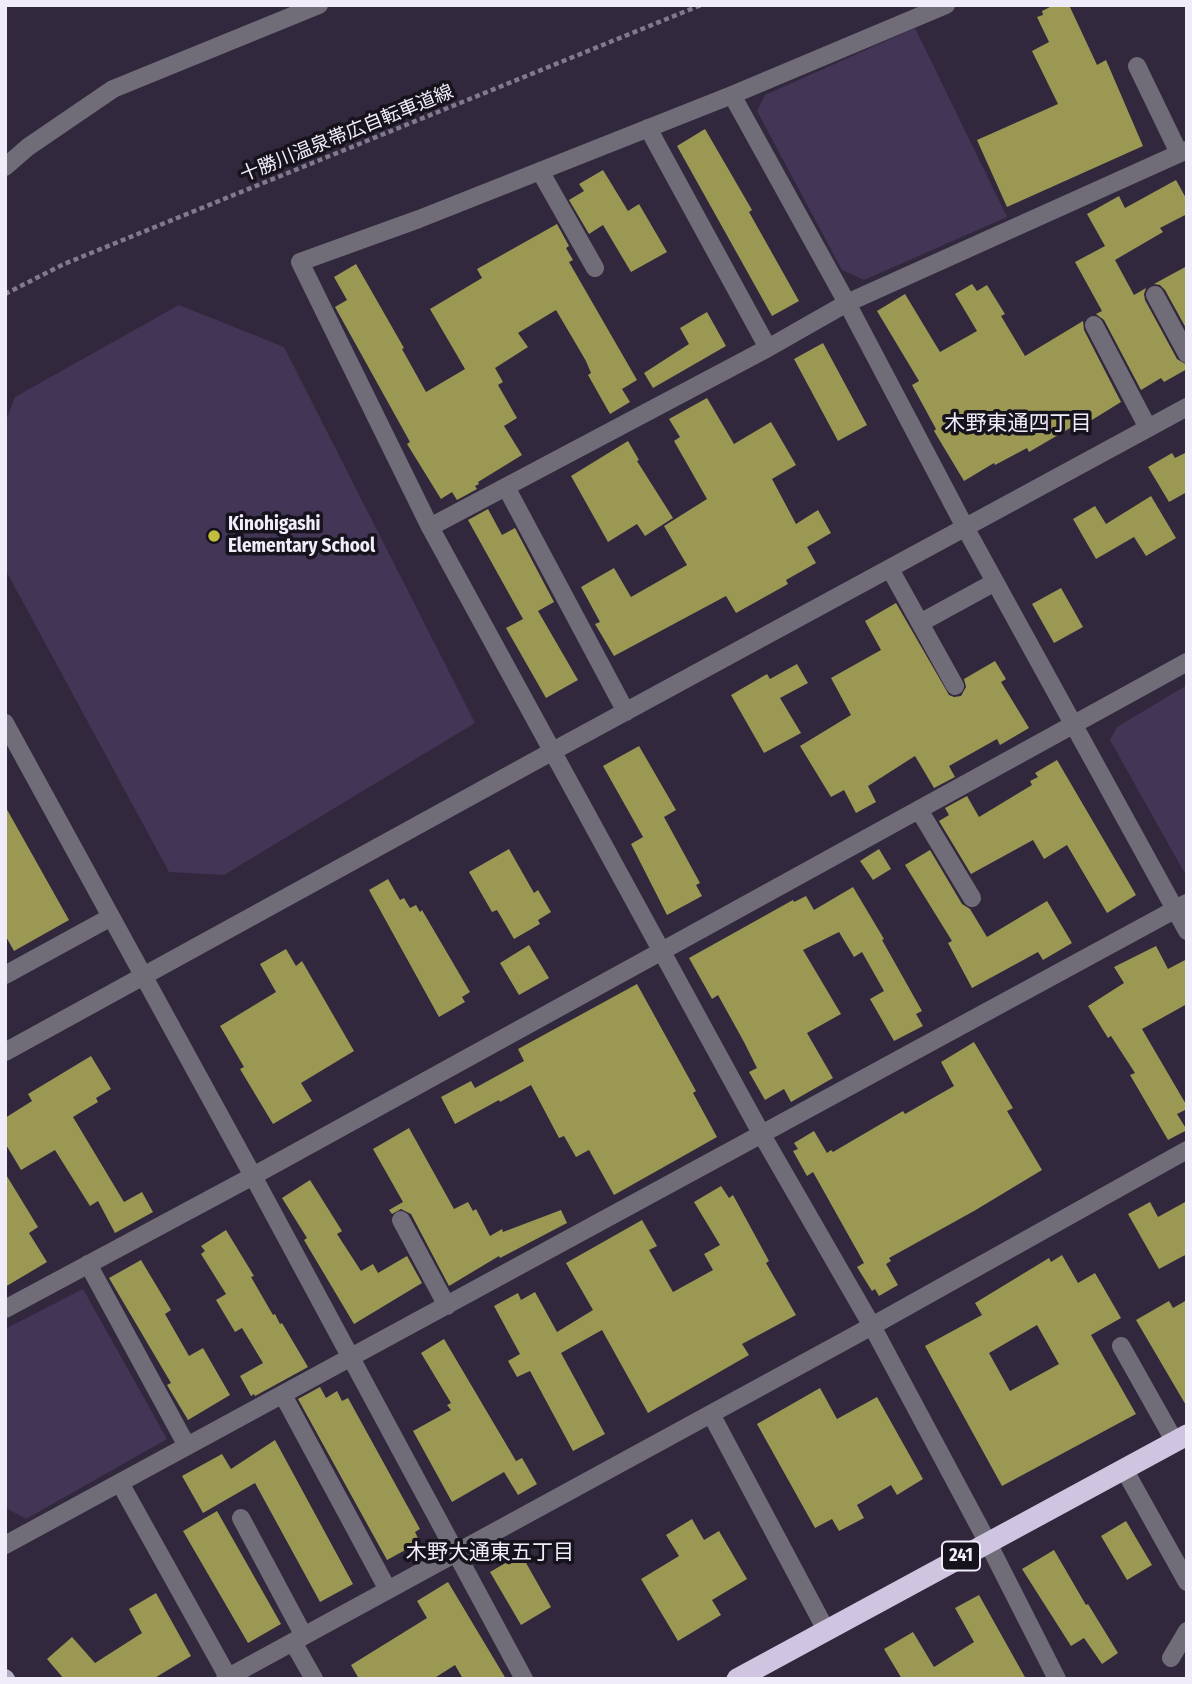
<!DOCTYPE html>
<html>
<head>
<meta charset="utf-8">
<style>
  body { margin:0 }
  #map { position:relative; width:1192px; height:1684px; overflow:hidden; background:#31283d; font-family:"Fira Sans Condensed",sans-serif }
  canvas { display:block }
  .frame { position:absolute; inset:0; border:7px solid #f1ecfa; pointer-events:none }
</style>
</head>
<body>
<div id="map">
<canvas width="1192" height="1684"></canvas>
<div class="frame"></div>
</div>
<script>
const ctx = document.querySelector('canvas').getContext('2d');
ctx.lineJoin = 'round';
function fillPath(path, color) {
  ctx.fillStyle = color;
  ctx.fill(path, 'evenodd');
}
function toPath(rows) {
  const path = new Path2D();
  for (const r of rows) {
    path.moveTo(r[0], r[1]);
    for (let i = 2; i < r.length; i += 2) path.lineTo(r[i], r[i + 1]);
  }
  return path;
}
function stroke(path, color, width, dash) {
  ctx.strokeStyle = color;
  ctx.lineWidth = width;
  ctx.lineCap = dash ? 'butt' : 'round';
  ctx.setLineDash(dash || []);
  ctx.stroke(path);
}
function write(font, color, halo, rows, align = 'center') {
  ctx.font = font + ' "Fira Sans Condensed","Noto Sans JP",sans-serif';
  ctx.lineWidth = 7;
  ctx.setLineDash([]);
  ctx.textBaseline = 'middle';
  ctx.strokeStyle = halo;
  ctx.fillStyle = color;
  for (const [text, x, y, turn = 0] of rows) {
    ctx.save();
    ctx.translate(x, y);
    ctx.rotate((+turn || 0) * Math.PI / 180);
    ctx.textAlign = isNaN(turn) ? turn : align;
    if (halo) ctx.strokeText(text, 0, 0);
    ctx.fillText(text, 0, 0);
    ctx.restore();
  }
}
fillPath(toPath([
  [915,28,1007,217,864,280,842,270,757,111,765,95],
  [179,305,284,347,475,723,224,875,169,872,5,569,5,423,15,397],
  [1187,685,1187,873,1184,872,1110,740,1117,727],
  [83,1289,167,1439,26,1519,8,1509,5,1504,5,1329]
]), '#433556');
fillPath(toPath([
  [1054,5,1069,5,1097,65,1106,60,1143,146,1007,207,977,140,1058,104,1032,51,1049,42,1037,17,1043,15,1042,11],
  [705,129,752,210,749,212,799,301,772,316,677,146],
  [603,170,628,211,639,204,667,252,631,272,603,225,589,234,569,200,584,191,579,184],
  [1176,180,1187,200,1187,214,1160,228,1163,232,1115,260,1134,295,1146,288,1144,294,1145,300,1177,359,1187,365,1187,369,1164,382,1161,378,1141,390,1104,320,1096,314,1102,311,1075,262,1105,246,1087,214,1119,196,1125,208],
  [557,224,569,246,566,248,573,260,569,262,637,380,622,389,630,402,610,414,588,375,591,373,586,361,556,310,518,333,528,347,495,368,503,382,498,385,517,418,504,426,522,455,478,482,479,484,475,486,477,489,457,500,452,492,441,499,407,444,410,442,335,307,347,300,334,277,356,264,404,348,402,349,426,392,465,369,430,309,482,278,477,269],
  [1187,266,1187,330,1165,290,1160,285,1154,284],
  [972,284,977,291,987,285,1005,314,1001,316,1025,356,1083,321,1084,330,1121,402,1079,428,1077,424,1029,452,1027,448,995,465,994,463,964,481,934,431,936,429,912,385,919,381,877,311,905,294,940,352,977,331,955,294],
  [707,312,726,346,653,388,644,373,689,344,680,328],
  [823,343,867,425,838,441,794,359],
  [707,398,734,444,771,422,796,465,772,479,796,524,818,510,831,533,807,547,816,563,786,580,788,584,736,613,726,596,614,656,595,624,600,622,581,587,614,568,631,597,687,565,664,526,707,499,674,441,680,437,669,419],
  [628,441,639,460,637,461,673,518,645,536,637,524,608,542,571,476],
  [1187,452,1187,492,1169,502,1148,467,1172,453,1175,458],
  [1151,496,1176,538,1146,556,1134,537,1096,559,1073,519,1095,506,1106,524],
  [488,509,502,535,515,528,554,602,538,611,578,680,546,698,506,628,523,619,468,520],
  [1061,588,1083,627,1054,643,1032,604],
  [896,603,949,695,954,697,961,696,966,687,964,679,995,661,1006,679,1001,682,1029,728,1000,745,997,739,949,766,955,777,934,788,915,756,868,786,876,802,856,813,844,790,831,797,800,746,851,715,831,678,881,650,865,621],
  [797,664,808,683,780,698,801,733,764,753,731,695,767,674,770,679],
  [639,746,676,810,664,817,700,883,696,885,702,896,667,915,631,844,643,837,603,766],
  [1057,760,1136,895,1107,913,1067,845,1044,859,1033,840,971,874,939,821,949,815,945,808,967,796,979,817,1032,785,1030,781,1038,777,1035,773],
  [5,806,69,920,14,951,5,935],
  [509,849,534,893,538,890,551,912,538,920,540,924,514,939,497,910,492,912,469,872],
  [879,849,891,869,873,880,860,861],
  [930,850,962,904,970,909,987,937,1047,901,1072,943,1043,960,1038,952,972,988,948,943,952,941,905,865],
  [388,879,400,900,404,898,410,908,416,905,420,912,422,910,470,992,462,997,465,1002,439,1017,369,890],
  [853,887,884,939,882,940,922,1011,916,1014,923,1026,894,1041,870,999,884,991,862,952,854,957,839,932,803,950,841,1014,807,1033,833,1078,791,1102,784,1089,765,1100,749,1072,757,1068,744,1042,718,995,712,999,689,958,793,900,794,902,806,896,814,910],
  [529,945,549,978,519,995,500,963],
  [1156,946,1168,969,1187,959,1187,1004,1142,1029,1187,1106,1187,1109,1177,1114,1187,1130,1168,1140,1130,1075,1135,1073,1111,1036,1108,1038,1088,1006,1124,983,1114,967],
  [286,949,296,966,302,961,354,1051,301,1083,312,1101,273,1124,240,1069,244,1067,220,1026,276,992,260,964],
  [637,984,696,1091,693,1093,717,1137,614,1195,589,1150,576,1157,564,1136,559,1138,531,1085,500,1102,499,1100,455,1124,441,1097,471,1081,475,1088,524,1061,518,1049],
  [974,1042,1013,1108,1007,1111,1042,1170,974,1211,889,1258,891,1261,886,1264,898,1285,879,1296,875,1289,872,1291,857,1267,864,1263,813,1172,807,1176,793,1151,798,1149,794,1143,814,1131,827,1153,831,1150,833,1152,903,1111,905,1114,954,1086,941,1062],
  [91,1056,111,1089,96,1098,98,1102,73,1117,124,1202,142,1192,153,1212,115,1233,98,1201,90,1206,55,1150,21,1170,5,1143,5,1118,32,1101,28,1094],
  [409,1128,454,1209,468,1202,473,1211,476,1209,490,1236,502,1229,503,1232,561,1210,567,1223,500,1258,499,1256,449,1286,411,1214,401,1209,392,1214,389,1210,403,1202,373,1149],
  [5,1173,38,1227,29,1233,47,1262,5,1287],
  [310,1180,342,1231,337,1234,361,1271,373,1264,378,1273,407,1256,422,1283,354,1324,304,1240,307,1238,282,1198],
  [721,1186,729,1198,733,1195,769,1261,766,1263,796,1315,742,1344,749,1355,648,1413,602,1330,561,1353,605,1434,573,1451,530,1371,517,1377,508,1361,520,1354,494,1306,518,1293,521,1300,535,1292,557,1332,593,1310,566,1263,642,1220,657,1246,649,1250,673,1292,713,1270,704,1254,720,1245,694,1202],
  [1187,1201,1187,1254,1159,1269,1128,1214,1150,1202,1158,1217],
  [226,1230,254,1276,251,1277,273,1315,275,1314,280,1324,282,1323,308,1367,255,1396,254,1394,251,1396,240,1376,263,1363,242,1328,235,1332,216,1300,226,1294,201,1254,205,1251,201,1246],
  [1062,1255,1078,1283,1095,1273,1121,1318,1091,1335,1136,1414,1002,1486,925,1346,982,1315,975,1303,1049,1258,1051,1262],
  [1037,1325,1059,1364,1010,1391,989,1353],
  [141,1260,171,1310,165,1314,189,1356,203,1348,230,1395,188,1420,167,1385,171,1383,109,1278],
  [1187,1300,1187,1407,1136,1320,1169,1301,1173,1308],
  [444,1339,516,1461,522,1458,537,1484,518,1495,504,1472,452,1502,413,1431,451,1410,447,1405,451,1403,421,1353],
  [320,1387,326,1398,337,1391,342,1401,348,1398,420,1529,415,1532,420,1542,387,1560,298,1399],
  [820,1388,837,1419,877,1397,923,1479,897,1495,891,1485,857,1505,864,1518,839,1531,832,1519,815,1528,757,1424],
  [275,1440,353,1584,320,1602,255,1483,203,1513,182,1476,222,1454,231,1469],
  [217,1511,281,1624,248,1643,183,1531],
  [692,1519,704,1540,719,1531,747,1579,712,1600,721,1615,678,1641,641,1579,679,1556,666,1535],
  [1126,1521,1152,1565,1127,1580,1101,1536],
  [1054,1550,1086,1605,1088,1604,1118,1653,1102,1664,1084,1638,1071,1646,1022,1569],
  [521,1554,551,1607,521,1625,490,1572],
  [448,1582,506,1679,463,1679,455,1665,433,1679,359,1679,351,1665,427,1618,417,1601],
  [156,1593,191,1656,153,1679,64,1679,47,1659,72,1637,95,1663,142,1633,129,1609],
  [979,1595,1026,1679,902,1679,884,1649,913,1632,934,1667,974,1642,955,1608]
]), '#9b9853');
stroke(toPath([
  [5,294,64,264,701,5]
]), '#817a8c', 4.5, [5, 3.5]);
stroke(toPath([
  [946,5,732,95,419,219,300,262,430,527,762,1135,872,1326,987,1541,1057,1679],
  [1137,66,1179,153],
  [732,95,847,303,966,529,1187,931],
  [648,128,768,348],
  [5,167,28,147,113,89,319,5],
  [540,171,595,268],
  [1155,295,1187,354],
  [1094,325,1148,428],
  [506,487,626,712],
  [430,527,768,348,847,303,1187,150],
  [890,569,955,686],
  [920,623,995,582],
  [5,723,253,1176,524,1679],
  [919,810,972,898],
  [5,975,111,917],
  [5,1052,553,751,1187,407],
  [401,1220,447,1306],
  [88,1264,187,1446],
  [5,1309,253,1176,1187,662],
  [1121,1346,1175,1442],
  [283,1395,388,1590],
  [711,1414,826,1630],
  [1124,1469,1187,1582],
  [120,1483,228,1677],
  [241,1518,304,1636],
  [5,1545,1187,903],
  [293,1642,314,1679],
  [1171,1658,1187,1631],
  [225,1679,872,1326,1187,1150]
]), '#716d78', 18);
stroke(toPath([
  [5,1678,6,1679]
]), '#b5acc3', 18);
stroke(toPath([
  [737,1679,1187,1435]
]), '#cfc5e0', 21);
for (const [x, y, r, color] of [
  [214,536,7,"#c3bd3e"]
]) {
  const dot = new Path2D();
  dot.arc(x, y, r, 0, 2 * Math.PI);
  ctx.fillStyle = color;
  ctx.fill(dot);
  stroke(dot, '#17131d', 2.5);
}
for (const [x, y, w] of [
  [961,1556,38]
]) {
  const box = new Path2D();
  box.roundRect(x - w / 2, y - 14.5, w, 29, 5);
  ctx.fillStyle = '#17131d';
  ctx.fill(box);
  stroke(box, '#f1ecfa', 2);
}
write('bold 18px', '#f1ecfa', null, [
  ["241",961,1556]
]);
write('19px', '#f1ecfa', '#17131d', [
  ["十勝川温泉帯広自転車道線",347,134,-22]
]);
write('bold 19px', '#f1ecfa', '#17131d', [
  ["Kinohigashi",228,525],
  ["Elementary School",228,547]
], 'left');
write('21px', '#f1ecfa', '#17131d', [
  ["木野東通四丁目",1018,424],
  ["木野大通東五丁目",490,1553]
]);
</script>
</body>
</html>
